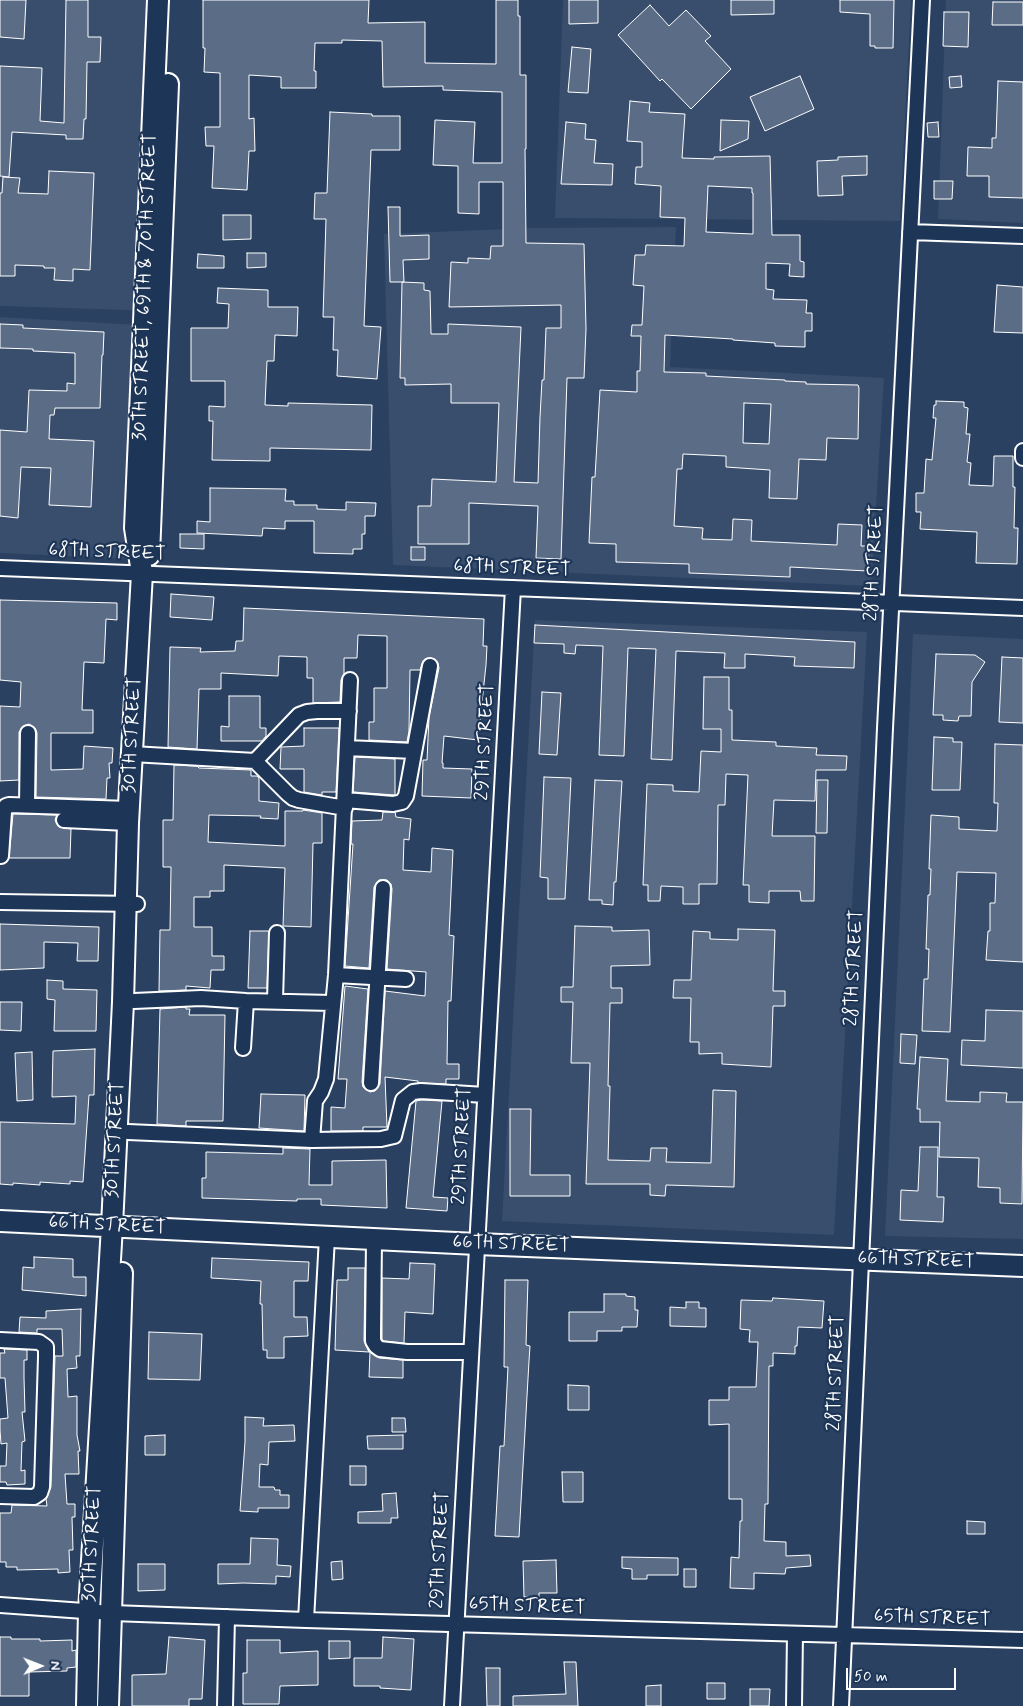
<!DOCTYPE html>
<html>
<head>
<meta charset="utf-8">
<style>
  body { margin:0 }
  #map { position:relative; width:1023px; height:1706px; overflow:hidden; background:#2a4161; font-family:Mynerve,sans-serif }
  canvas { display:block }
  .north { position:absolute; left:15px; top:1641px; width:50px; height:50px; -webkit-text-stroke:4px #1d3557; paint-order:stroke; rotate:89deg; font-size:14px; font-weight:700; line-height:20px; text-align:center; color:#fff }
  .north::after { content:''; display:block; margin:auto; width:18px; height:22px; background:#fff; clip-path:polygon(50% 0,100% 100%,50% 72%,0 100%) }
  .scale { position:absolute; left:846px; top:1668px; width:110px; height:22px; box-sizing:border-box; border:2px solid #fff; border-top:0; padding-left:6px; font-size:15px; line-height:18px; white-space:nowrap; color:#fff; -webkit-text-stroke:4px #1d3557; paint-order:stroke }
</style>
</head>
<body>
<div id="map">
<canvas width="1023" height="1706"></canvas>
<div class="north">N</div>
<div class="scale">50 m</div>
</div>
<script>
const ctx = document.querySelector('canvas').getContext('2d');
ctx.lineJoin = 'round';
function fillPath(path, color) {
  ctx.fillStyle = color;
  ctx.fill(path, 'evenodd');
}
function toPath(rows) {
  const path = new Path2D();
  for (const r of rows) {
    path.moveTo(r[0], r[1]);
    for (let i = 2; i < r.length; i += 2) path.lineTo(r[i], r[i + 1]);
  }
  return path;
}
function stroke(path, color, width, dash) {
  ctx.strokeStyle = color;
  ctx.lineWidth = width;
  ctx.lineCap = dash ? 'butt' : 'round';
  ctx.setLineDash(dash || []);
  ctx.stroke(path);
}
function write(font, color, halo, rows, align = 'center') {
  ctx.font = font + ' Mynerve,sans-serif';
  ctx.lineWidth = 4.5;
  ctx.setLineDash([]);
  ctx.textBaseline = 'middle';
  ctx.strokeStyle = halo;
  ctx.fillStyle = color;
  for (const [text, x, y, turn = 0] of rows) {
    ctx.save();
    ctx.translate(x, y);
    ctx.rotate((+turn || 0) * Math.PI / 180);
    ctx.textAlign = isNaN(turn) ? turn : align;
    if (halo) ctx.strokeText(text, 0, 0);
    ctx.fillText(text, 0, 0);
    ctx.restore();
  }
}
fillPath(toPath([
  [0,0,169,0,160,311,0,306],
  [563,0,911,0,900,221,555,218],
  [946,0,1023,0,1023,223,938,219],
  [676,227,670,367,884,378,871,586,393,565,384,234,532,228],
  [0,317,138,325,131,559,0,553],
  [535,620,867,632,834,1235,502,1221],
  [913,634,1023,639,1023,1239,885,1236]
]), '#394e6c');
const building = toPath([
  [0,0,26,0,24,39,0,37,0,0],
  [66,0,88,0,88,37,101,37,100,62,87,62,86,119,84,119,83,139,66,139,66,135,12,132,9,177,0,176,0,66,42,68,40,121,64,123,66,0],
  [203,0,369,0,368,23,425,22,425,63,496,64,496,0,518,0,518,16,520,16,520,75,526,75,526,149,525,149,526,243,584,244,586,329,584,378,567,378,561,559,536,558,538,506,469,503,469,544,418,544,418,506,431,506,432,479,496,482,499,403,451,403,451,384,405,385,405,378,400,378,402,282,424,283,424,290,430,291,431,334,448,334,448,324,521,327,514,482,538,483,540,417,542,380,544,380,546,328,561,328,561,305,449,307,451,262,468,263,468,258,490,259,491,246,503,246,503,182,479,182,479,214,458,213,458,166,433,165,435,120,475,122,473,163,502,163,502,92,443,90,443,86,383,87,382,41,342,40,342,43,315,43,314,71,316,71,316,88,281,88,281,77,249,75,249,119,254,118,255,151,249,151,247,190,212,188,214,146,206,146,205,127,220,127,220,73,204,72,205,48,203,48,203,0],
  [569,0,598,0,598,23,569,24,569,0],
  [731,0,774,0,774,14,731,15,731,0],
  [840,0,894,0,893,48,875,48,875,46,870,46,870,14,840,12,840,0],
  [993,2,1023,2,1023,25,992,25,993,2],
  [650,5,669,26,686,10,711,36,705,41,731,69,691,109,662,79,660,81,618,35,650,5],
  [944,12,969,12,968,47,943,46,944,12],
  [572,47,591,49,588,93,568,92,572,47],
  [800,76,814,109,765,131,750,97,800,76],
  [961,76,962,87,950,88,949,77,961,76],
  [998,81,1023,82,1023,198,989,197,989,176,967,176,968,147,992,148,992,138,996,138,998,81],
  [630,101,650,103,649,112,685,114,682,158,714,159,714,157,770,156,772,235,800,235,800,261,804,262,804,277,789,276,790,264,766,263,766,289,774,290,773,299,807,300,806,313,812,313,812,331,805,331,805,347,775,346,775,343,733,340,733,339,665,335,664,372,706,373,706,376,785,380,785,381,806,382,806,384,858,385,859,388,858,439,827,438,826,460,799,459,797,499,769,498,770,470,726,467,726,456,683,454,682,469,677,469,674,526,703,528,702,539,732,540,733,519,752,520,751,541,837,545,838,524,862,525,861,546,869,546,868,571,790,567,790,577,689,573,689,564,616,562,616,544,589,543,592,477,595,477,600,390,637,392,637,371,640,371,641,336,631,336,632,325,642,325,644,286,633,285,635,255,645,255,646,245,684,246,685,218,660,217,661,186,635,184,636,167,642,167,642,142,627,141,630,101],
  [708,186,752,188,752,193,753,193,753,234,706,232,708,186],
  [744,403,771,404,769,444,743,443,744,403],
  [330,112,372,114,372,116,400,116,400,150,371,150,364,326,381,327,377,379,337,376,338,350,333,350,334,317,323,317,326,219,314,219,315,193,327,193,330,112],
  [721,120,749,121,748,139,720,151,721,120],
  [566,122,586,124,585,139,596,140,594,163,613,164,612,185,561,184,566,122],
  [938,122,939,137,928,137,927,123,938,122],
  [867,156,867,175,842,176,843,195,818,196,817,161,838,160,838,157,867,156],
  [49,171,94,173,90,270,73,269,73,281,54,280,55,268,44,268,44,266,15,265,15,276,0,276,0,193,2,193,3,177,20,178,18,193,48,194,49,171],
  [934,181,953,181,952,199,934,199,934,181],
  [388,207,400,207,400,236,429,235,429,259,403,260,404,282,390,282,388,207],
  [223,215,251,215,251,239,223,240,223,215],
  [247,253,266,253,266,267,247,268,247,253],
  [198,254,224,256,224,268,197,268,198,254],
  [997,285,1023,287,1023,333,994,332,997,285],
  [218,288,268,290,268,307,298,307,297,336,275,335,274,361,267,361,265,405,288,406,288,403,372,405,371,450,270,448,270,461,212,460,213,421,209,421,209,406,225,407,225,381,191,381,191,328,228,328,229,304,217,303,218,288],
  [0,324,23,325,23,328,104,332,103,355,102,355,100,408,55,408,54,415,50,415,49,439,94,441,91,507,49,505,51,468,21,467,18,518,0,516,0,430,27,432,29,390,67,391,67,383,75,384,75,353,33,351,33,349,0,348,0,324],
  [936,401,964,402,964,407,968,408,966,434,970,434,967,462,971,463,969,485,993,486,994,456,1013,456,1013,487,1015,487,1014,528,1018,528,1017,564,976,563,977,532,920,529,921,512,916,512,916,493,924,493,926,459,932,460,936,418,933,418,934,405,936,405,936,401],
  [210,488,286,489,285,501,294,501,294,505,317,505,317,509,346,510,346,502,376,503,375,516,365,516,365,534,362,534,362,549,353,549,353,554,314,553,314,521,285,521,285,529,263,528,262,536,197,533,197,521,210,522,210,488],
  [180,534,204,534,204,549,180,548,180,534],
  [411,547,425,547,425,560,411,560,411,547],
  [171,594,214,597,212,620,170,617,171,594],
  [0,600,117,603,117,620,106,619,104,663,84,662,82,710,93,710,93,733,51,733,51,770,83,769,84,746,113,748,112,763,109,763,110,778,107,778,106,799,36,797,37,733,35,728,29,724,23,726,19,732,19,780,0,781,0,706,20,707,21,682,0,680,0,600],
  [244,608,484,619,483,646,487,646,486,665,478,740,444,736,442,763,443,763,443,768,472,769,471,798,422,796,423,760,427,760,429,717,439,668,438,663,435,659,427,658,423,661,420,670,410,670,409,731,407,742,369,740,369,722,374,722,374,688,387,688,387,636,358,635,357,658,344,658,344,674,341,680,340,702,313,703,313,678,307,678,307,657,279,656,278,676,221,673,221,689,199,689,197,749,168,747,170,647,201,648,200,652,235,651,236,641,243,641,244,608],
  [535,625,855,642,854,668,794,666,795,657,745,654,745,668,724,668,725,653,676,651,672,760,651,759,656,649,628,648,624,756,599,755,603,646,576,645,575,654,564,653,564,644,534,643,535,625],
  [936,654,975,655,985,662,972,682,971,716,959,716,958,721,943,720,943,715,933,715,936,654],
  [1002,657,1023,658,1023,723,999,722,1002,657],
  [704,677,729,677,729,710,732,710,732,740,776,742,776,746,817,748,816,755,847,756,846,770,816,770,815,801,774,800,772,836,815,836,814,901,801,901,800,891,769,891,769,903,749,902,749,885,743,885,748,775,726,774,725,805,718,805,717,884,699,884,699,904,683,904,683,887,661,886,660,901,648,901,648,885,643,885,647,784,673,785,673,791,699,792,701,751,721,752,721,729,703,729,704,677],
  [542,692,561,693,557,755,539,754,542,692],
  [229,696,260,696,260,728,266,728,266,736,262,741,221,741,221,726,229,727,229,696],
  [304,728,339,728,336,792,322,792,322,795,304,792,304,769,280,769,281,747,304,746,304,728],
  [934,737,953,738,953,742,962,742,960,790,932,790,934,737],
  [995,744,1023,745,1023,962,986,960,988,931,990,931,990,903,995,903,996,873,957,872,950,1032,922,1031,924,979,928,979,929,949,926,949,928,895,930,895,931,869,929,869,931,815,959,817,959,829,997,831,998,803,994,803,995,744],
  [355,757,395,759,395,795,353,792,355,757],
  [174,765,197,766,199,768,251,770,251,776,257,776,259,778,259,801,279,803,278,819,260,818,261,816,209,815,208,842,285,846,285,811,303,811,303,810,322,813,322,843,313,843,311,927,283,926,285,868,224,865,224,891,210,891,210,897,194,897,194,927,212,927,212,956,224,956,224,970,211,970,210,988,186,986,186,990,159,991,160,930,170,930,171,867,163,867,163,820,173,820,174,765],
  [544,777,571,778,565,899,548,899,548,878,540,877,544,777],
  [595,780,622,781,616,882,614,882,613,905,602,904,602,900,589,900,595,780],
  [817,780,828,780,827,833,816,833,817,780],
  [383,812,395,812,396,817,411,819,409,840,404,839,403,870,431,872,432,848,453,850,449,935,454,936,451,1001,448,1001,447,1064,459,1064,459,1079,446,1079,446,1084,418,1083,418,1081,385,1077,387,1127,363,1127,363,1131,331,1131,331,1107,345,1108,347,1079,338,1079,345,986,368,989,362,1082,363,1087,370,1092,375,1091,380,1084,385,991,425,996,426,972,387,969,392,889,391,884,387,880,379,880,374,887,369,968,345,966,353,844,351,844,352,821,382,820,383,812],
  [13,814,57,815,55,820,59,827,71,829,70,858,9,858,13,814],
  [0,924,99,927,98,961,77,961,78,943,44,942,44,968,0,970,0,924],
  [575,926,612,927,612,931,649,930,650,965,611,966,611,988,622,988,622,1003,610,1003,608,1086,610,1086,608,1160,650,1161,651,1148,667,1148,666,1162,711,1163,713,1090,736,1091,734,1187,666,1185,665,1196,650,1195,650,1184,586,1184,590,1063,571,1063,573,1002,561,1002,561,987,573,987,575,926],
  [738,929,775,930,773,991,785,991,785,1006,773,1006,771,1067,722,1064,722,1053,699,1054,699,1042,690,1042,691,998,673,998,674,980,691,980,693,931,710,932,710,939,738,940,738,929],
  [250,931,269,931,267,988,248,988,250,931],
  [47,980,63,981,63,989,97,990,96,1031,54,1031,55,1000,47,999,47,980],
  [0,1002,22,1002,21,1031,0,1030,0,1002],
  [186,1007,186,1009,190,1009,189,1015,225,1015,223,1121,186,1121,186,1126,157,1124,160,1009,186,1007],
  [986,1010,1023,1011,1023,1068,961,1065,962,1040,985,1041,986,1010],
  [901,1034,917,1035,915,1064,900,1063,901,1034],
  [95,1049,94,1095,89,1095,83,1182,70,1181,70,1184,40,1182,40,1185,13,1183,13,1185,0,1184,0,1122,75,1124,76,1096,52,1097,53,1051,95,1049],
  [32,1052,33,1100,17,1101,15,1053,32,1052],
  [920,1057,948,1059,946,1101,980,1102,980,1092,1007,1093,1006,1102,1023,1102,1022,1204,1000,1203,1000,1188,978,1187,979,1158,939,1157,940,1122,920,1122,920,1109,917,1109,920,1057],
  [261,1094,305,1095,304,1131,259,1128,261,1094],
  [421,1100,442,1101,433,1197,448,1198,447,1211,406,1208,416,1101,421,1100],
  [510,1109,531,1109,530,1175,570,1175,570,1196,510,1196,510,1109],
  [920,1147,938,1147,937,1197,944,1197,943,1222,900,1220,901,1190,918,1191,920,1147],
  [283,1148,310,1149,309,1185,332,1185,332,1161,386,1160,387,1208,321,1205,321,1199,297,1199,297,1201,202,1198,202,1178,206,1178,206,1152,283,1154,283,1148],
  [34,1257,73,1259,73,1277,86,1277,86,1296,22,1290,23,1267,34,1268,34,1257],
  [212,1258,309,1262,308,1281,294,1281,294,1317,307,1317,308,1336,284,1337,284,1358,267,1358,267,1350,263,1350,262,1304,260,1304,261,1281,211,1278,212,1258],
  [410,1263,435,1264,433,1314,405,1312,404,1343,383,1341,382,1339,382,1278,409,1279,410,1263],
  [348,1268,365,1268,364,1341,369,1352,335,1350,337,1280,348,1280,348,1268],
  [505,1280,528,1280,526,1345,530,1346,529,1361,519,1537,495,1536,500,1446,504,1446,508,1367,504,1367,505,1280],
  [604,1294,626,1294,626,1296,635,1297,635,1310,638,1310,637,1327,622,1327,622,1331,597,1331,597,1341,569,1341,569,1312,604,1312,604,1294],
  [773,1298,824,1301,822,1328,798,1327,797,1346,795,1346,795,1354,773,1353,773,1366,769,1366,768,1504,765,1504,764,1541,786,1542,786,1556,810,1555,811,1566,786,1568,785,1574,754,1573,754,1589,730,1588,731,1557,739,1558,740,1521,742,1521,742,1499,729,1499,729,1424,709,1425,709,1400,729,1400,729,1387,756,1387,758,1342,749,1342,750,1330,740,1329,741,1300,772,1301,773,1298],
  [686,1302,699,1302,699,1308,706,1308,706,1327,670,1326,670,1307,686,1308,686,1302],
  [81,1309,80,1356,76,1356,77,1368,67,1369,68,1397,77,1396,77,1435,80,1451,78,1451,79,1474,65,1474,67,1504,75,1504,75,1517,72,1517,73,1550,69,1550,70,1572,58,1573,58,1569,17,1570,17,1567,6,1567,6,1562,0,1562,0,1513,11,1513,12,1505,47,1506,46,1499,51,1487,55,1356,63,1356,62,1329,37,1329,37,1333,19,1332,20,1317,46,1318,46,1311,81,1309],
  [149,1332,202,1334,200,1380,148,1379,149,1332],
  [4,1349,27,1350,27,1360,24,1360,24,1378,25,1412,22,1412,25,1441,22,1442,21,1471,25,1470,25,1484,7,1485,6,1482,0,1482,0,1466,6,1466,7,1443,1,1444,0,1430,0,1419,8,1418,5,1378,0,1378,0,1353,5,1353,4,1349],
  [370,1352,379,1358,403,1360,403,1378,369,1377,370,1352],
  [568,1385,589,1386,589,1410,568,1410,568,1385],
  [245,1417,264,1418,263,1426,294,1425,295,1441,269,1442,268,1465,260,1464,259,1487,274,1487,275,1490,280,1490,280,1495,289,1495,289,1508,258,1508,258,1512,240,1511,245,1442,245,1417],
  [392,1418,405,1418,406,1432,392,1432,392,1418],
  [165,1435,165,1455,145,1455,145,1436,165,1435],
  [403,1435,403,1449,368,1449,367,1436,403,1435],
  [350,1466,366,1466,366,1485,350,1485,350,1466],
  [562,1472,583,1472,583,1502,563,1502,562,1472],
  [396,1493,398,1518,391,1518,391,1523,358,1523,358,1512,383,1511,382,1494,396,1493],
  [967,1521,985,1522,985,1534,967,1534,967,1521],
  [251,1538,278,1539,277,1565,291,1566,290,1577,276,1576,276,1584,243,1583,218,1584,218,1564,250,1564,251,1538],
  [622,1557,678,1558,678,1575,647,1575,647,1579,632,1579,632,1569,622,1568,622,1557],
  [556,1560,557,1593,539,1593,539,1597,524,1597,523,1561,556,1560],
  [342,1561,343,1579,332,1580,331,1562,342,1561],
  [138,1564,165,1564,165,1590,138,1591,138,1564],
  [684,1569,696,1569,696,1587,684,1587,684,1569],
  [0,1637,11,1637,11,1639,40,1639,40,1641,72,1640,72,1651,76,1650,76,1667,67,1668,67,1671,29,1672,29,1696,0,1696,0,1637],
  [169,1637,205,1640,202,1699,189,1699,189,1706,132,1706,132,1675,166,1674,169,1637],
  [383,1637,414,1639,411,1690,380,1688,380,1686,354,1686,354,1658,382,1658,383,1637],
  [247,1640,280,1640,280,1653,318,1651,318,1685,280,1686,279,1704,243,1704,243,1673,247,1673,247,1640],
  [329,1641,350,1641,350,1658,329,1659,329,1641],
  [564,1662,576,1662,578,1706,513,1706,513,1696,566,1694,564,1662],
  [486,1668,500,1668,500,1706,487,1706,486,1668],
  [707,1683,725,1683,725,1699,707,1699,707,1683],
  [661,1685,661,1706,646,1706,646,1686,661,1685],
  [750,1689,770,1689,769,1706,750,1706,750,1689]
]);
fillPath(building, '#5b6c86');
stroke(building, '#fff', 1);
const street = toPath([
  [910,232,1023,236],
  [1023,451,1023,458],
  [0,568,1023,608],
  [347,748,414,751],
  [132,754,255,761,288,794,293,798,299,800,345,808],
  [255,761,299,715,307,712,317,711,349,711],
  [345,800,393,804,402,802,406,796,430,666],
  [27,805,28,733],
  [64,820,128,823],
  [1,856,4,812,6,806,9,805,129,809],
  [0,902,137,904],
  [336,975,406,979],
  [275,1000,277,933],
  [134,1001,201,998,246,1001,332,1003],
  [243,1048,246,1001],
  [371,1083,383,888],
  [128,1132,312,1140,381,1139,394,1136,403,1100,413,1092,421,1091,485,1095],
  [312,1140,315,1101,321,1092,326,1079,336,975,350,680],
  [374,1239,373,1333,373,1341,376,1346,380,1349,407,1352,470,1352],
  [0,1340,39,1342,46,1347,46,1357,42,1487,40,1493,34,1497,0,1496],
  [0,1605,112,1613,306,1620,1023,1640],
  [306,1620,327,1237],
  [225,1706,227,1617],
  [452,1706,513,588],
  [794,1706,795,1634],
  [841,1706,885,728,922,0]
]);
const secondary = toPath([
  [149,555,168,84],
  [0,1221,477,1244,1023,1266],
  [87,1706,89,1611,112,1226,123,1002,128,823,142,573,135,528,158,0],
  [108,1706,122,1273]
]);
stroke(street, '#fff', 18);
stroke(secondary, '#fff', 24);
stroke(street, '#1d3557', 14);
stroke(secondary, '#1d3557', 20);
write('19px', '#fff', '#1d3557', [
  ["30TH STREET, 69TH & 70TH STREET",146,287,-88],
  ["68TH STREET",107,553,2],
  ["28TH STREET",875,563,-87],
  ["68TH STREET",512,569,2],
  ["30TH STREET",133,735,-87],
  ["29TH STREET",486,742,-87],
  ["28TH STREET",855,968,-87],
  ["30TH STREET",116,1140,-87],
  ["29TH STREET",463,1146,-87],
  ["66TH STREET",107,1226,3],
  ["66TH STREET",511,1245,2],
  ["66TH STREET",916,1261,2],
  ["28TH STREET",837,1373,-88],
  ["30TH STREET",93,1544,-87],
  ["29TH STREET",441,1550,-87],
  ["65TH STREET",527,1607,2],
  ["65TH STREET",932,1619,2]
]);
</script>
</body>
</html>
